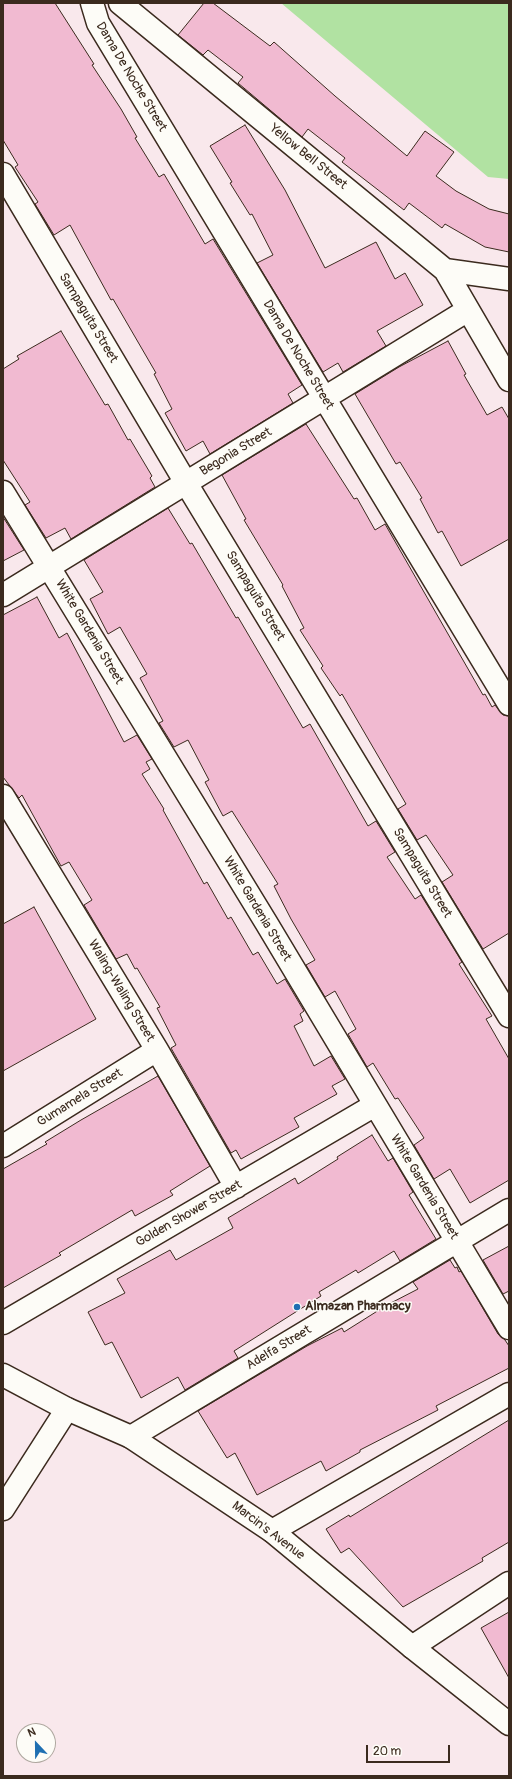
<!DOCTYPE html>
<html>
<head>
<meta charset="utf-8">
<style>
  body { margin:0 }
  #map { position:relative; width:512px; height:1779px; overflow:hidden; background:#f9e8ec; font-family:Pangolin,sans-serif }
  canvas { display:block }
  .frame { position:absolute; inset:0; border:4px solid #3b2a1e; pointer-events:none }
  .north { position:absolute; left:16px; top:1723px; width:40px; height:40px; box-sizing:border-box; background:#fdfcf7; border:1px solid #afa8a0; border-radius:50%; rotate:338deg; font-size:11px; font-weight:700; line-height:16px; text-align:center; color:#3b2a1e }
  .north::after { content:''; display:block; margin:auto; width:14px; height:18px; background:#1f6fb2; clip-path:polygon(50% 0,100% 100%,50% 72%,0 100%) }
  .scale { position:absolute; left:366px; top:1745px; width:84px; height:18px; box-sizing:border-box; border:2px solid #3b2a1e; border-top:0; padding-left:5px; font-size:12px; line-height:14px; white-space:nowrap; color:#3b2a1e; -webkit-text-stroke:3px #fdfcf7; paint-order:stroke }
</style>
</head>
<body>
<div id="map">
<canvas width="512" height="1779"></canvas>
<div class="frame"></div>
<div class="north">N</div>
<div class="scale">20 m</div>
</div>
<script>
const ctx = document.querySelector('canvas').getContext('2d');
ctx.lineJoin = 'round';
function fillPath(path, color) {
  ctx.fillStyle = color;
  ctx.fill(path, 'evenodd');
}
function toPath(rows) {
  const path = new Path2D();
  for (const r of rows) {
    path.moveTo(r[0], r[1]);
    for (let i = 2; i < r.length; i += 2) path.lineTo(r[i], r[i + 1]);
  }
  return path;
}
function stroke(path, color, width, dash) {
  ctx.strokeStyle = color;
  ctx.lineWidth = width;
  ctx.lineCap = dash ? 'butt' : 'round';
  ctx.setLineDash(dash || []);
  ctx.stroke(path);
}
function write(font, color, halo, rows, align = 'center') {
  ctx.font = font + ' Pangolin,sans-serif';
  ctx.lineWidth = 3;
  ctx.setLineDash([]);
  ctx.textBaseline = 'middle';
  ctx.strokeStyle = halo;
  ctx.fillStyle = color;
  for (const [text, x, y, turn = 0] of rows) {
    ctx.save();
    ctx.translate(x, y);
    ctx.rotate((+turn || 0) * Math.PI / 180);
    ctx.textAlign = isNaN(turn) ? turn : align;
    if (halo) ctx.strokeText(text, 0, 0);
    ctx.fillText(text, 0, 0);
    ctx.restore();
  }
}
fillPath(toPath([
  [281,3,509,3,509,179,488,177]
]), '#b1e2a2');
const building = toPath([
  [3,3,55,3,94,64,92,65,121,109,137,137,135,138,159,177,164,174,205,244,213,239,302,385,288,394,293,403,210,454,203,441,186,451,165,413,172,409,154,374,156,373,113,299,111,300,70,225,54,235,35,204,38,202,15,167,18,165,3,140,3,3],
  [204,3,213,3,270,46,274,42,335,96,407,156,425,131,454,152,436,176,456,191,489,209,509,214,509,252,485,247,445,224,442,228,409,203,404,210,342,162,345,158,308,129,302,137,238,83,243,77,208,50,203,55,178,35,204,3],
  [245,125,285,190,325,268,376,242,395,279,405,273,423,305,377,331,386,346,343,372,338,363,323,372,257,263,273,255,252,214,250,215,230,183,232,182,210,146,245,125],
  [61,331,105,405,108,404,128,440,130,439,152,476,150,478,155,487,71,539,65,528,46,538,25,505,30,502,3,460,3,369,19,359,17,356,61,331],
  [448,341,466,374,464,375,487,415,502,407,509,419,509,539,461,566,442,531,438,533,420,499,422,498,400,462,396,464,355,394,399,367,448,341],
  [306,424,354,499,357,498,375,530,385,524,483,695,485,694,492,707,495,705,503,715,509,716,509,933,483,949,442,882,453,875,426,835,417,840,398,809,406,804,342,694,340,696,321,668,323,666,300,630,304,628,282,586,283,585,244,520,246,519,222,475,306,424],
  [168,508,190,544,192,543,236,618,238,617,303,728,310,724,368,826,376,821,395,852,387,857,415,899,421,895,462,962,459,964,492,1016,486,1019,509,1059,509,1180,470,1203,450,1169,434,1179,414,1145,424,1138,398,1098,395,1099,373,1063,367,1067,348,1034,356,1029,335,991,325,997,306,965,315,960,291,919,274,886,278,884,232,811,223,816,205,782,209,780,188,740,174,747,159,723,163,721,140,678,147,674,120,627,108,634,90,599,103,592,84,560,168,508],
  [3,517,24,550,3,561,3,517],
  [37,597,59,638,67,633,124,742,137,735,152,759,146,762,150,769,142,774,164,809,163,810,204,884,207,882,228,919,231,917,253,955,258,952,277,984,285,979,304,1011,300,1014,303,1021,294,1026,314,1066,331,1056,345,1079,332,1086,337,1094,294,1118,299,1127,241,1159,236,1150,231,1153,171,1048,176,1045,157,1008,160,1007,137,968,135,969,127,954,116,959,84,905,92,900,69,862,61,866,22,795,19,798,3,777,3,615,37,597],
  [34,907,96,1019,3,1071,3,924,34,907],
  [158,1076,210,1166,170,1191,173,1195,135,1216,132,1210,59,1253,61,1255,3,1288,3,1169,47,1144,45,1142,81,1120,158,1076],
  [372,1135,388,1161,393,1158,413,1192,409,1195,436,1239,400,1261,394,1251,358,1273,356,1270,319,1292,321,1296,234,1351,238,1358,185,1390,178,1377,141,1398,112,1342,105,1345,88,1312,125,1293,117,1279,170,1250,176,1260,233,1228,228,1218,295,1178,298,1184,338,1159,337,1157,372,1135],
  [509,1246,509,1291,503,1294,483,1260,509,1246],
  [450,1260,455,1268,457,1267,459,1272,461,1271,498,1334,505,1340,509,1346,509,1368,436,1406,438,1410,360,1450,360,1452,326,1471,321,1461,257,1495,235,1453,227,1458,198,1411,307,1346,342,1328,344,1332,387,1305,418,1289,413,1282,450,1260],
  [509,1420,509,1542,482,1558,483,1561,403,1607,349,1548,341,1553,326,1529,349,1515,350,1517,509,1420],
  [509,1612,509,1678,481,1628,509,1612]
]);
fillPath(building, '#f1bad1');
stroke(building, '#3b2a1e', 1);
const street = toPath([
  [92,3,98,23,509,704],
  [120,3,445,270,509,279],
  [3,174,186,483,509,1016],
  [445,270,509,380],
  [3,492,267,924,509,1328],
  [3,595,468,310],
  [3,796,157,1050,236,1187],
  [3,1146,157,1050],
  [3,1323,375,1105],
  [131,1437,509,1210],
  [3,1509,67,1409],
  [272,1531,509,1394],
  [412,1647,509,1583]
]);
const secondary = toPath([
  [3,1375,67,1409,131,1437,272,1531,412,1647,509,1724]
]);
stroke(street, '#3b2a1e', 25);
stroke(secondary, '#3b2a1e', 25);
stroke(street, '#fdfcf7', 22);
stroke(secondary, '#fdfcf7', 22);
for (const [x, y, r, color] of [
  [297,1307,4,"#1f6fb2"]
]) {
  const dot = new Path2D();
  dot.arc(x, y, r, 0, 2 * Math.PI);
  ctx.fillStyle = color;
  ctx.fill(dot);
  stroke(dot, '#fdfcf7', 1.5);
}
write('13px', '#3b2a1e', '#fdfcf7', [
  ["Dama De Noche Street",131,77,59],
  ["Yellow Bell Street",308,157,39],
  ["Sampaguita Street",88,318,59],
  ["Dama De Noche Street",298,355,59],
  ["Begonia Street",236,452,-31],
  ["Sampaguita Street",255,596,59],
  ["White Gardenia Street",89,632,59],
  ["Sampaguita Street",422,873,59],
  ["White Gardenia Street",257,909,59],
  ["Waling-Waling Street",121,991,59],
  ["Gumamela Street",80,1098,-32],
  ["White Gardenia Street",424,1187,59],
  ["Golden Shower Street",189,1214,-30],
  ["Adelfa Street",279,1348,-31],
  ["Marcin's Avenue",268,1531,37]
]);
write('bold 13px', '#3b2a1e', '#fdfcf7', [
  ["Almazan Pharmacy",305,1307]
], 'left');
</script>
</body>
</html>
